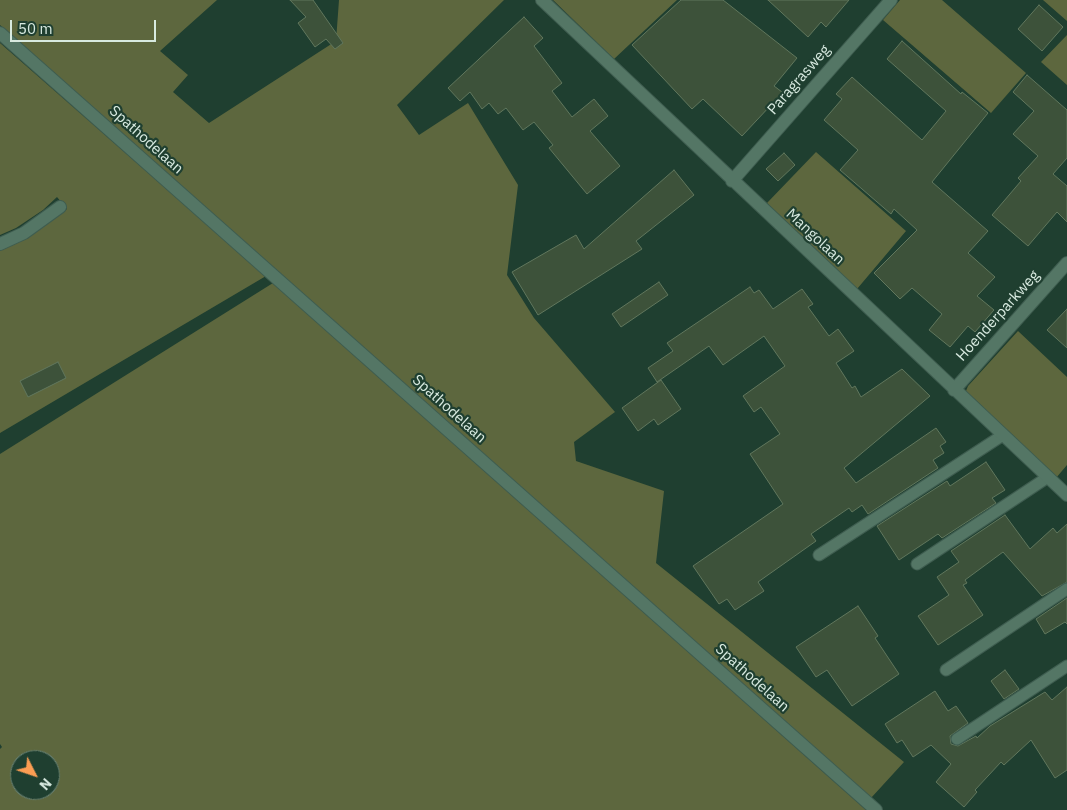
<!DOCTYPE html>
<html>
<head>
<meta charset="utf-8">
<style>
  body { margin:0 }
  #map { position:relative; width:1067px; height:810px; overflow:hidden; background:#1f3f30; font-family:"IBM Plex Sans",sans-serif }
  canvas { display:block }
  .north { position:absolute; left:10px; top:750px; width:50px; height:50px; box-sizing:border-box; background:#1f3f30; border:1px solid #698376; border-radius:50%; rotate:131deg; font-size:14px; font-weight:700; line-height:20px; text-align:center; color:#d8eae0 }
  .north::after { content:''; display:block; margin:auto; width:18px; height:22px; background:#fc9d53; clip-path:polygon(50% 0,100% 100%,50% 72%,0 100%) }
  .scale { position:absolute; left:10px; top:20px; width:146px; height:22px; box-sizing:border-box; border:2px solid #d8eae0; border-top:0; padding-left:6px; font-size:15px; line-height:18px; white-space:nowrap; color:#d8eae0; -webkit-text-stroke:4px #1f3f30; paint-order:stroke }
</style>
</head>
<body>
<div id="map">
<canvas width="1067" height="810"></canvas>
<div class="north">N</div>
<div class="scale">50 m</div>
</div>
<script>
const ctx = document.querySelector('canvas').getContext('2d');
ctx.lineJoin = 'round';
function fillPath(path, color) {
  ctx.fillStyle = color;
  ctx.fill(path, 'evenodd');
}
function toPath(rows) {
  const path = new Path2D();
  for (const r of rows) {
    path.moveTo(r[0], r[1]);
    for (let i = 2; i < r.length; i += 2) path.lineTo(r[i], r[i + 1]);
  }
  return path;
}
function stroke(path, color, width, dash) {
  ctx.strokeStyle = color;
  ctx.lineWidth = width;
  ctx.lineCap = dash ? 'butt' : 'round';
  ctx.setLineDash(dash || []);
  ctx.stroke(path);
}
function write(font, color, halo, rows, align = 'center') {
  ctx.font = font + ' "IBM Plex Sans",sans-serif';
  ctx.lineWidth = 4.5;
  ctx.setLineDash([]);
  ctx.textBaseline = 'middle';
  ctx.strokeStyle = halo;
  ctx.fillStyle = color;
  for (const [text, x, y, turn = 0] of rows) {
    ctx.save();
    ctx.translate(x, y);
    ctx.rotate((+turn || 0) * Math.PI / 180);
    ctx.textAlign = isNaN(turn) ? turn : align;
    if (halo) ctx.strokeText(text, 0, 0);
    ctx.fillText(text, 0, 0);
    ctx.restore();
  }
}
fillPath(toPath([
  [0,0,217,0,160,51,188,75,173,92,209,123,336,41,339,0,504,0,397,105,419,135,468,103,518,185,507,275,534,318,615,412,574,442,576,461,664,491,656,563,904,762,871,798,0,25],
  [553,0,677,0,614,59],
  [900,0,942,0,1026,73,991,113,883,20],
  [1044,0,1067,0,1067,21,1043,0],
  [1067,35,1067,85,1041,62],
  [0,43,266,276,0,433,0,249,23,239,67,209,57,197,43,210,16,228,0,235],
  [816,152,906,231,857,289,767,203],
  [273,283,866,810,0,810,0,749,2,747,0,744,0,454],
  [20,760,50,760,50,790,20,790],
  [1018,331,1067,377,1067,465,1056,478,966,391,968,386]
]), '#5d673e');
const building = toPath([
  [290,0,313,0,343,43,335,49,326,39,315,47,298,23,306,17,290,0],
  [681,0,723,0,797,58,774,86,786,95,776,108,771,105,742,136,703,99,692,109,632,45,681,0],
  [768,0,849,0,826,27,821,22,808,37,768,0],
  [1039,5,1063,27,1042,51,1018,29,1039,5],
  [524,17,543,38,534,46,562,83,552,91,572,117,594,99,608,116,590,131,620,166,587,194,549,148,553,145,534,122,523,130,506,108,498,114,489,103,482,109,470,92,460,101,448,88,524,17],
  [902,41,961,94,962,92,988,113,932,182,988,231,968,253,995,277,977,296,994,310,975,332,968,326,950,347,929,330,942,314,912,288,900,299,874,273,917,230,894,209,891,214,840,170,858,150,824,120,842,99,836,94,852,77,922,140,946,111,887,59,902,41],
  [1027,75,1067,110,1067,158,1053,174,1067,186,1067,222,1057,212,1028,246,992,215,1021,181,1018,178,1038,156,1013,134,1034,111,1013,92,1027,75],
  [784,153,795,165,778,181,766,169,784,153],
  [674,170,694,195,636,241,642,249,538,315,512,272,576,235,584,249,674,170],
  [659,282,668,295,621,327,612,314,659,282],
  [750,287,754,293,759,290,773,309,802,289,813,304,808,307,829,336,838,329,854,351,836,363,852,388,855,386,861,397,902,369,930,396,844,468,856,483,936,428,946,442,940,446,944,453,933,460,938,468,868,514,862,505,852,512,849,508,811,534,816,541,758,582,764,591,735,610,727,599,719,604,693,566,783,504,750,454,780,434,761,407,754,412,743,396,785,366,764,336,723,365,709,346,657,382,648,368,673,351,667,343,750,287],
  [1067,309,1067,348,1047,330,1067,309],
  [58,362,66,378,28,397,20,381,58,362],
  [661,380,681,409,658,425,654,419,638,431,622,408,661,380],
  [986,462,1005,490,992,498,996,503,942,538,938,534,899,560,877,526,947,481,950,486,986,462],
  [1005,515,1030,549,1053,528,1057,533,1067,524,1067,582,1042,596,1003,552,965,580,967,583,963,585,983,615,938,645,918,616,949,595,937,577,959,562,951,551,1005,515],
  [1067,598,1067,624,1065,622,1045,634,1036,619,1067,598],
  [858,606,878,636,875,638,899,674,852,706,827,670,816,677,796,647,858,606],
  [1005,670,1019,689,1004,699,991,681,1005,670],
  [1067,687,1067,770,1055,778,1031,740,1004,765,1001,762,975,790,977,792,964,807,936,782,951,764,931,745,913,757,902,740,897,743,885,724,935,691,948,711,956,706,968,723,950,736,951,744,958,746,976,736,977,738,990,726,1045,692,1052,700,1067,687]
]);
fillPath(building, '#3d523a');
stroke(building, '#61775d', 1);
const lane = toPath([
  [819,555,1003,435],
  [917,564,1048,477],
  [946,670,1067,589],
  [957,739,1067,666]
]);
const street = toPath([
  [542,0,1067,495],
  [0,33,876,810],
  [732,181,891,0],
  [0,244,24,233,60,207],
  [954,390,1067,263]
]);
stroke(lane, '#3f5d50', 13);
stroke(street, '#3f5d50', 14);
stroke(lane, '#547665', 11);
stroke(street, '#547665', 12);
write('15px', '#d8eae0', '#1f3f30', [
  ["Paragrasweg",799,80,-49],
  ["Spathodelaan",146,140,42],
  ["Mangolaan",815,237,43],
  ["Hoenderparkweg",998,316,-48],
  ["Spathodelaan",449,409,42],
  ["Spathodelaan",752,678,42]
]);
</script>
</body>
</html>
